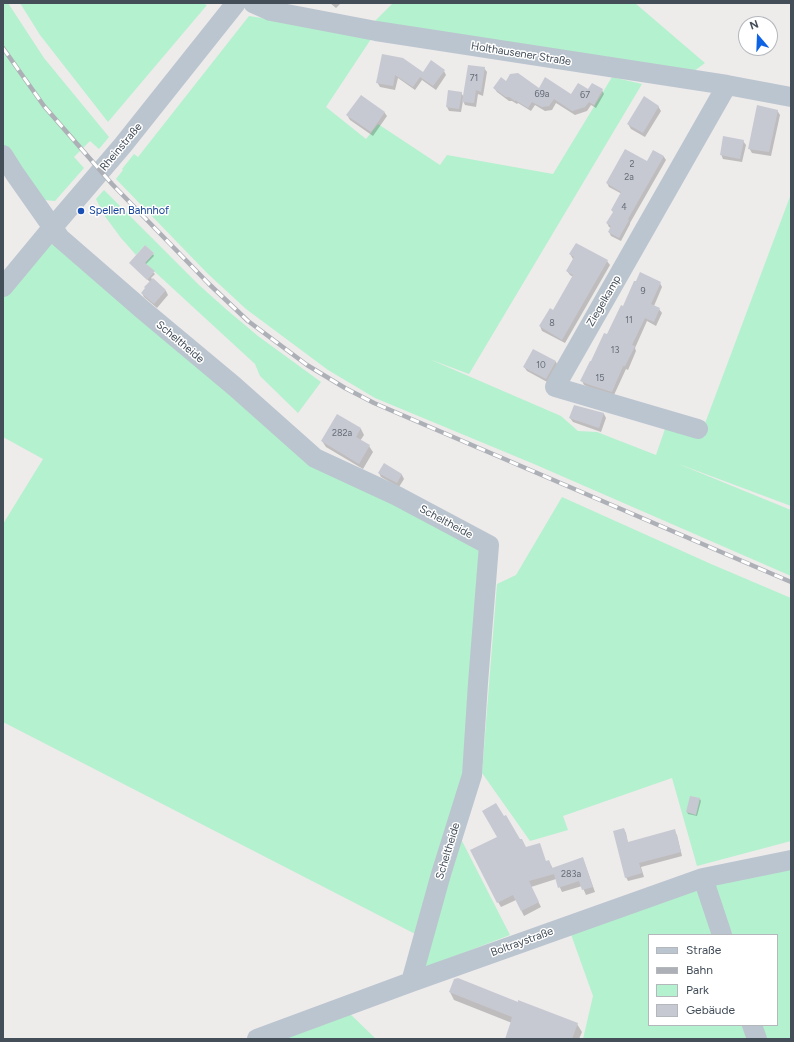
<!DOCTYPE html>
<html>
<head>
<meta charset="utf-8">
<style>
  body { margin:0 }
  #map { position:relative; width:794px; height:1042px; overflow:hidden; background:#eeebeb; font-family:Figtree,sans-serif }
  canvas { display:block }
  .frame { position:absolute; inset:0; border:4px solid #434e59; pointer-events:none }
  .legend { position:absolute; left:648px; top:934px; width:130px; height:92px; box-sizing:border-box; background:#fff; border:1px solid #b4b8bd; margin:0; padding:5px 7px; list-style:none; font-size:12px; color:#434e59 }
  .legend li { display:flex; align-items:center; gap:8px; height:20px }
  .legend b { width:20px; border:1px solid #b4b8bd }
  .north { position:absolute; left:738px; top:16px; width:40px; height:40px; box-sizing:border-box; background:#fff; border:1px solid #b4b8bd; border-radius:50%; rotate:341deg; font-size:11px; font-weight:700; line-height:16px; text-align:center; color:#434e59 }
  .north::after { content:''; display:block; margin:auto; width:14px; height:18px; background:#0e63e5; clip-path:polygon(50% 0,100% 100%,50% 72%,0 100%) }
</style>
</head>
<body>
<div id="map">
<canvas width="794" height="1042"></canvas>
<div class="frame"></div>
<ul class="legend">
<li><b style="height:5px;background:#bbc5cf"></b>Straße</li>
<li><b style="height:5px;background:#adb0b6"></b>Bahn</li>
<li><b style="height:11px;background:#b4f1ce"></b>Park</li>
<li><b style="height:11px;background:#c7c9d2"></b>Gebäude</li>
</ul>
<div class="north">N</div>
</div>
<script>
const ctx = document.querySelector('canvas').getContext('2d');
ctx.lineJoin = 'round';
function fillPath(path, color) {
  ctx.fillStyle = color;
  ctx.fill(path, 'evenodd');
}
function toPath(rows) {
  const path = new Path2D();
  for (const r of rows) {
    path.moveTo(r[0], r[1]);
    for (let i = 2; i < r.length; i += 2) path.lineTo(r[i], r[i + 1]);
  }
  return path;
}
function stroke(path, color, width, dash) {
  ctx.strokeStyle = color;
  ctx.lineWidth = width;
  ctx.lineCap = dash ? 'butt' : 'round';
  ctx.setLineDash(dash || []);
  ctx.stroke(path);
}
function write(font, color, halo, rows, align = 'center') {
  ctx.font = font + ' Figtree,sans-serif';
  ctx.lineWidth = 3;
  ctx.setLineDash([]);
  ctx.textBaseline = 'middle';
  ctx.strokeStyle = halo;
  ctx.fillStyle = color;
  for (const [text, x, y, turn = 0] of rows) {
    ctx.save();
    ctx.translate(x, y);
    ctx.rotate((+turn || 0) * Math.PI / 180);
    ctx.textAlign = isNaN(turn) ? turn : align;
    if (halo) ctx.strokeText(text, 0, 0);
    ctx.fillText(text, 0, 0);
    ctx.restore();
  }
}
fillPath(toPath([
  [3,3,8,3,44,58,109,137,99,149,90,141,74,157,84,168,55,201,44,200,14,162,3,144],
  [20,3,201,3,207,5,108,122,40,35],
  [393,3,635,3,705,63,690,74,374,22],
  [249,16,373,36,326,107,366,139,378,124,440,165,447,155,553,174,612,77,642,84,469,374,429,359,561,416,578,431,597,432,656,455,667,423,701,434,791,194,791,506,676,463,791,510,791,576,534,464,375,398,328,370,246,309,207,273,116,179,123,170,122,169,134,154,138,157],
  [104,190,199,285,227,310,258,336,321,382,298,413,260,376,255,364,155,272,145,263,154,253,145,245,136,255,121,238,104,215,96,199],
  [52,228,315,458,489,545,472,775,423,938,3,722,3,524,43,459,3,437,3,287],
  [562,497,711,564,791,598,791,841,697,866,672,778,563,816,568,830,530,841,482,773,497,584,516,575],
  [460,837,510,935,424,968],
  [791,860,791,1039,583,1039,593,996,568,926],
  [649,935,777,935,777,1025,649,1025],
  [343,1007,376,1039,263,1039]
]), '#b4f1ce');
fillPath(toPath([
  [330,3,341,3,336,8],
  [383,55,423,73,444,71,446,75,436,90,422,80,415,90,398,78,395,90,380,87,377,82],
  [484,68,487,72,483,96,478,94,476,107,465,105,463,101,461,112,449,111,447,107,461,93,464,97],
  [506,82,572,95,589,91,602,90,604,94,596,108,591,105,587,111,575,115,556,103,552,110,545,111,535,105,531,111,518,103,517,104,512,101,509,101,497,92,494,88],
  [658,106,661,111,645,137,631,129,628,124],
  [777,110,780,115,771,156,752,153,749,148],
  [384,112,387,116,373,136,350,120,347,115],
  [743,141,746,145,742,162,723,159,721,154],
  [654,151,664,157,666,160,630,223,630,224,621,241,611,236,609,232,611,228,609,227,607,223,614,213,612,210,622,194,609,187,607,183,647,163],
  [576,244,607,261,610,265,565,343,542,331,540,326,554,311,573,277,570,275,567,271,574,260,573,259,570,254],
  [153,254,154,256,145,265,155,274,151,278,166,291,168,295,157,308,144,297,142,293,150,282,130,263],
  [660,283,662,287,654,306,659,309,662,313,656,326,647,321,635,348,636,351,628,370,626,369,614,395,593,389,584,385,582,381,623,307],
  [533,351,556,362,558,366,549,383,527,371,524,367],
  [604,414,606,418,601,432,573,422,570,418],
  [338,416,361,429,364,435,360,441,369,446,373,452,363,469,326,447,322,441],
  [384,464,402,475,404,479,399,487,381,477,379,473],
  [700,799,701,801,697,816,688,814,687,812],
  [624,829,626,833,628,843,674,831,677,835,682,856,641,867,644,877,628,881,626,877],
  [526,848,546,866,549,861,553,869,583,859,585,864,595,892,586,895,582,886,562,892,556,879,531,887,541,907,524,916,516,900,501,907,498,902],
  [450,992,518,1003,577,1024,582,1032,579,1039,506,1039,512,1023,454,1000]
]), '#0003');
fillPath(toPath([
  [382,54,403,58,423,72,431,60,445,70,433,86,420,77,413,87,395,75,393,86,376,83],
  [468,65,485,67,481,92,476,90,474,103,462,102],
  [518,73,539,88,545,77,571,94,578,83,588,89,592,83,603,89,594,105,589,102,585,107,572,111,554,99,549,106,542,107,532,102,528,108,515,100,515,101,509,97,506,97,493,88,501,77,506,81,510,74],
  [448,90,462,92,459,109,446,107],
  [361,95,385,112,371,132,346,115],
  [644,96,659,106,643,133,627,124],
  [757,105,778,110,769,152,748,149],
  [723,136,744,140,740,159,720,155],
  [625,149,647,161,653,150,664,156,628,219,629,220,619,238,608,232,611,226,606,223,613,212,611,210,621,192,606,183],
  [576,243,608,260,562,340,539,326,550,308,553,310,573,275,566,271,574,257,569,254],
  [145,245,154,253,145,263,155,271,147,280,129,263],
  [640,272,661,282,651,304,660,308,654,322,645,318,632,345,635,346,625,366,623,366,612,392,590,385,580,381,590,361,591,361,604,333,607,334,621,305,623,306,634,281,636,281],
  [153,278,166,290,154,304,141,293,145,288,144,287],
  [533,349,556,361,546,379,523,367],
  [574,405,604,413,599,428,569,418],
  [337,414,361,428,356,437,370,445,359,464,321,441],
  [384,463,402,474,397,483,378,473],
  [690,796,700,798,696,815,686,812],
  [496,803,504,816,506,815,520,839,522,839,526,847,540,843,546,861,549,860,552,868,583,857,593,887,582,890,579,881,558,888,554,874,529,881,539,902,521,911,513,895,497,903,470,850,497,837,482,811],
  [624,828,628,842,675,829,681,852,639,863,642,873,625,878,613,831],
  [458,978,518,1002,518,1000,578,1023,572,1039,505,1039,511,1021,512,1017,449,992,454,979]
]), '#c7c9d2');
stroke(toPath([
  [253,3,271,11,376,31,727,85,791,97],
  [3,155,15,174,60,238,143,310,234,386,315,458,397,496,489,545,478,683,472,775,441,874,411,982],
  [3,287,52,228,123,145,236,3],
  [698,429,555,387,727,85],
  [703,878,722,935],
  [752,1025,757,1039],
  [257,1039,411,982,703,878,791,860]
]), '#bbc5cf', 20);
const rail = toPath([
  [3,48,44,106,112,184,209,284,248,321,307,365,345,388,374,403,791,582]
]);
stroke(rail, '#adb0b6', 4.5);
stroke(rail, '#fff', 3, [9]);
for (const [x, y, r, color] of [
  [81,211,4,"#1a4fb4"]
]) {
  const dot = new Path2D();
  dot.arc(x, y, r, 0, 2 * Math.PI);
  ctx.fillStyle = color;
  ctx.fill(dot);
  stroke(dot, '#fff', 1.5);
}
write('9px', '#646d77', null, [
  ["71",474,78],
  ["69a",542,94],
  ["67",585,95],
  ["2",632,164],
  ["2a",629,177],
  ["4",624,207],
  ["9",643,291],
  ["11",629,320],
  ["8",552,323],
  ["13",615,350],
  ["10",541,365],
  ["15",600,378],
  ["282a",342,433],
  ["283a",571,874]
]);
write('11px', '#434e59', '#fff', [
  ["Holthausener Straße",521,54,9],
  ["Rheinstraße",121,147,-50],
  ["Ziegelkamp",604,301,-60],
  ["Scheltheide",180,342,40],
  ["Scheltheide",446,522,28],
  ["Scheltheide",448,851,-73],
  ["Boltraystraße",522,942,-20]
]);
write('11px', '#164399', '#fff', [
  ["Spellen Bahnhof",89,211]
], 'left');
</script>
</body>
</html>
